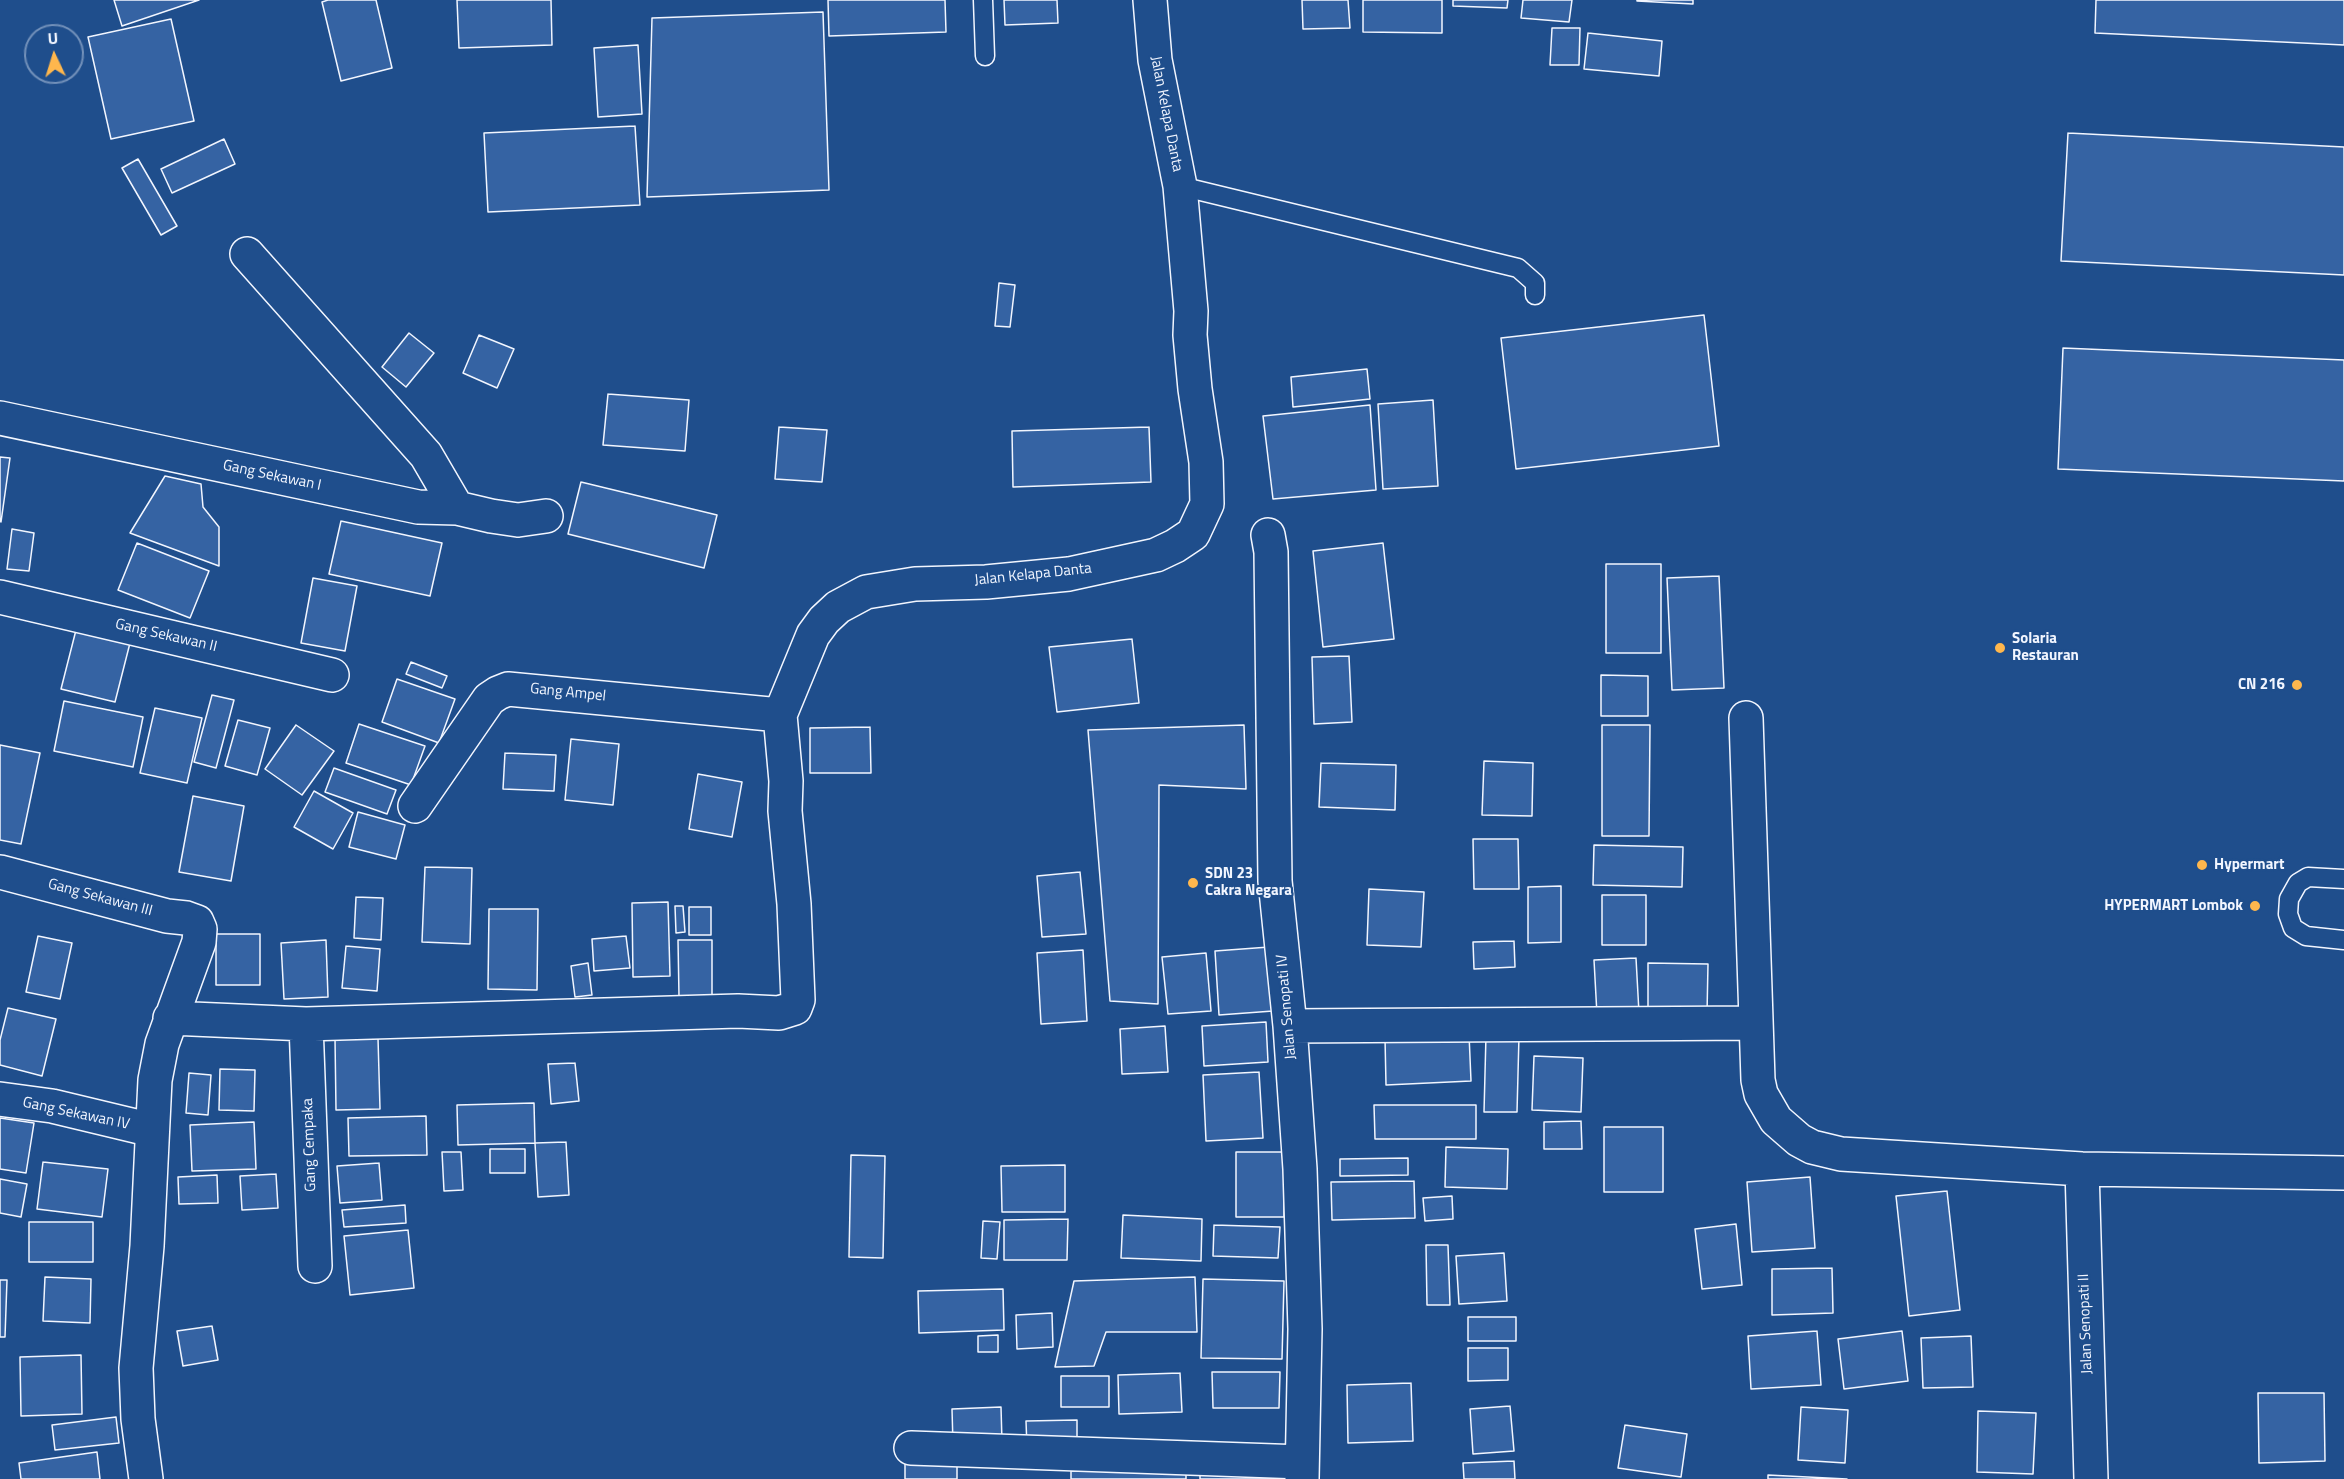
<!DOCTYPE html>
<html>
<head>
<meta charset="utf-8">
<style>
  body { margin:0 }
  #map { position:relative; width:2344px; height:1479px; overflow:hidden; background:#1f4e8c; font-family:"Titillium Web",sans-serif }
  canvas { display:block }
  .north { position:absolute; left:24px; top:24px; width:60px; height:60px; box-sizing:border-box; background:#1f4e8c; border:2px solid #7391ba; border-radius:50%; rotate:356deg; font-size:16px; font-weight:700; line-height:24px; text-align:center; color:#f2f6ff }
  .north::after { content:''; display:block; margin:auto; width:21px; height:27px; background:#ffb74d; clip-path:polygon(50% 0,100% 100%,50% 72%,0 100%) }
</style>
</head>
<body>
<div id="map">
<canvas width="2344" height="1479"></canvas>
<div class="north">U</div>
</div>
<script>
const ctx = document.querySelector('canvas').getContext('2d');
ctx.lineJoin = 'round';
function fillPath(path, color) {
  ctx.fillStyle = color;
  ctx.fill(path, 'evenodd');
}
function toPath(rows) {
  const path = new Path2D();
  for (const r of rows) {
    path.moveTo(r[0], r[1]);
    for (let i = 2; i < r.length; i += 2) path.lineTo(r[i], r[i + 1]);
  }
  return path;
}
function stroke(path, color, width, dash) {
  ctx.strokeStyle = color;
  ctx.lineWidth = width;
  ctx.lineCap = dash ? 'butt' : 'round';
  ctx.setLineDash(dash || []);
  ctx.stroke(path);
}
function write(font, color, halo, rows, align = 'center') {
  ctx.font = font + ' "Titillium Web",sans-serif';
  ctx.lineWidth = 4.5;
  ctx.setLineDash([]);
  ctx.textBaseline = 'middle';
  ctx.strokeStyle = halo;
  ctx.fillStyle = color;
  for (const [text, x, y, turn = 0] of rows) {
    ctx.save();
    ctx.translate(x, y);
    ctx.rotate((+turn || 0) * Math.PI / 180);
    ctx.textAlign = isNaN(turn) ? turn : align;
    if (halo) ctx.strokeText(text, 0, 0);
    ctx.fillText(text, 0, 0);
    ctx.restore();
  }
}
const building = toPath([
  [114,0,199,0,122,26,114,0],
  [328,0,376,0,392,68,341,81,322,2,328,0],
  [457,0,551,0,552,45,459,48,457,0],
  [828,0,945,0,946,32,829,36,828,0],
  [1004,0,1057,0,1058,23,1005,25,1004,0],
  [1302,0,1348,0,1350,28,1303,29,1302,0],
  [1363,0,1442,0,1442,33,1363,32,1363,0],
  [1453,0,1508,0,1507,8,1453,6,1453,0],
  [1523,0,1572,0,1569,22,1521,18,1523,0],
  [1637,0,1693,0,1693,4,1637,1,1637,0],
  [2096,0,2344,0,2344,45,2095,33,2096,0],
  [823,12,829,190,647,197,652,18,823,12],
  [171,19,194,121,111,139,88,37,171,19],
  [1552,28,1580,28,1579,65,1550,65,1552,28],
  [1588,33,1662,41,1659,76,1584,69,1588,33],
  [638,45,642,114,598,117,594,48,638,45],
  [635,126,640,205,488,212,484,133,635,126],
  [2068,133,2344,147,2344,275,2061,261,2068,133],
  [224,139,235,164,172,193,161,169,224,139],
  [138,159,177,226,161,235,122,168,138,159],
  [999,283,1015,285,1010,327,995,326,999,283],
  [1704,315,1719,446,1516,469,1501,338,1704,315],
  [409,333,434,353,406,387,382,367,409,333],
  [479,335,514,349,497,388,463,373,479,335],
  [2063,348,2344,360,2344,481,2058,469,2063,348],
  [1367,369,1370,399,1293,407,1291,377,1367,369],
  [608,394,689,400,685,451,603,445,608,394],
  [1433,400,1438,486,1383,489,1378,404,1433,400],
  [1370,405,1376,490,1273,499,1263,416,1370,405],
  [779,427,827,430,822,482,775,479,779,427],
  [1149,427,1151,482,1013,487,1012,431,1149,427],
  [0,457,10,458,1,522,0,521,0,457],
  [165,476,201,484,203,507,219,527,219,566,130,533,165,476],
  [581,482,717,515,704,568,568,534,581,482],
  [341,521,442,543,430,596,329,574,341,521],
  [12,529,34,533,29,571,7,569,12,529],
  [137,543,209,571,190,618,118,590,137,543],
  [1383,543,1394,639,1323,647,1313,551,1383,543],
  [1606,564,1661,564,1661,653,1606,653,1606,564],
  [1719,576,1724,688,1672,690,1667,578,1719,576],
  [313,578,357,586,345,651,301,643,313,578],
  [76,630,130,643,115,702,61,689,76,630],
  [1132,639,1139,703,1057,712,1049,647,1132,639],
  [1349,656,1352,722,1314,724,1312,657,1349,656],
  [411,662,447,676,442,688,406,674,411,662],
  [1601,675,1648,676,1648,716,1601,716,1601,675],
  [397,679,455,699,439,743,382,722,397,679],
  [212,695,234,700,216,768,194,762,212,695],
  [64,701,143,717,133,767,54,751,64,701],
  [155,708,202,718,187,783,140,773,155,708],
  [238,720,270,728,257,775,225,766,238,720],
  [359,724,425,746,411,785,346,763,359,724],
  [296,725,334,751,302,795,265,769,296,725],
  [1244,725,1246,789,1159,785,1158,1004,1110,1001,1088,730,1244,725],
  [1602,725,1650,725,1649,836,1602,836,1602,725],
  [870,727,871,773,810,773,810,728,870,727],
  [571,739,619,744,613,805,565,800,571,739],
  [0,745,40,753,21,844,0,840,0,745],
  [505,753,556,755,554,791,503,789,505,753],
  [1484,761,1533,763,1532,816,1482,815,1484,761],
  [1321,763,1396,765,1395,810,1319,807,1321,763],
  [334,768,396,790,387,814,325,792,334,768],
  [698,774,742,782,732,837,689,829,698,774],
  [314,791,353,813,333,849,294,827,314,791],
  [193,796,244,806,231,881,179,872,193,796],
  [358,812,405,825,396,859,349,847,358,812],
  [1473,839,1518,839,1519,889,1474,889,1473,839],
  [1594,845,1683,847,1682,887,1593,885,1594,845],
  [425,867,472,868,470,944,422,942,425,867],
  [1080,872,1086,934,1042,937,1037,876,1080,872],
  [1561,886,1561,942,1528,943,1528,887,1561,886],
  [1369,889,1424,892,1421,947,1367,945,1369,889],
  [1602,895,1646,895,1646,945,1602,945,1602,895],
  [356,897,383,898,381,940,354,938,356,897],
  [668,902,670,976,633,977,632,903,668,902],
  [675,906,683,906,685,932,676,933,675,906],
  [689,907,711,907,711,935,689,935,689,907],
  [489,909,538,909,537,990,488,989,489,909],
  [216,934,260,934,260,985,216,985,216,934],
  [38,936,72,943,60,999,26,992,38,936],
  [626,936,630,968,594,971,592,939,626,936],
  [326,940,328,997,284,999,281,943,326,940],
  [678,940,712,940,712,996,679,997,678,940],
  [1514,941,1515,967,1474,969,1473,942,1514,941],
  [346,946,380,949,377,991,342,988,346,946],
  [1269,947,1273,1011,1219,1015,1215,951,1269,947],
  [1083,950,1087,1021,1041,1024,1037,953,1083,950],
  [1206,953,1211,1011,1168,1014,1162,957,1206,953],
  [1636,958,1639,1013,1597,1015,1594,960,1636,958],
  [588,963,592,995,575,997,571,966,588,963],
  [1648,963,1708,964,1707,1014,1648,1013,1648,963],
  [8,1008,56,1019,42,1076,0,1065,0,1040,8,1008],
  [1266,1022,1268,1062,1204,1066,1202,1026,1266,1022],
  [1165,1026,1168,1072,1122,1074,1120,1029,1165,1026],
  [1469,1034,1471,1081,1386,1085,1385,1038,1469,1034],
  [1486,1035,1519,1036,1517,1112,1484,1112,1486,1035],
  [335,1038,378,1038,380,1109,336,1110,335,1038],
  [1534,1056,1583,1058,1581,1112,1532,1110,1534,1056],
  [575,1063,579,1101,551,1104,548,1064,575,1063],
  [220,1069,255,1070,254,1111,219,1110,220,1069],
  [1259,1072,1263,1138,1206,1141,1203,1075,1259,1072],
  [189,1073,211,1075,208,1115,186,1113,189,1073],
  [534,1103,535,1143,458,1145,457,1105,534,1103],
  [1374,1105,1476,1105,1476,1139,1375,1139,1374,1105],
  [426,1116,427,1155,349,1156,348,1118,426,1116],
  [0,1118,34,1123,26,1173,0,1169,0,1118],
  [1581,1121,1582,1149,1544,1149,1544,1122,1581,1121],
  [254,1122,256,1169,192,1171,190,1125,254,1122],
  [1604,1127,1663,1127,1663,1192,1604,1192,1604,1127],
  [566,1142,569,1195,538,1197,535,1143,566,1142],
  [1446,1147,1508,1149,1507,1189,1445,1187,1446,1147],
  [490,1149,525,1149,525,1173,490,1173,490,1149],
  [442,1152,461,1152,463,1190,444,1191,442,1152],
  [1236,1152,1284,1152,1284,1217,1236,1217,1236,1152],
  [851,1155,885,1156,883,1258,849,1257,851,1155],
  [1408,1158,1408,1175,1340,1176,1340,1159,1408,1158],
  [43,1162,108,1169,102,1217,37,1209,43,1162],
  [379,1163,382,1200,340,1203,337,1166,379,1163],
  [1065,1165,1065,1212,1002,1212,1001,1166,1065,1165],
  [276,1174,278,1208,242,1210,240,1176,276,1174],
  [217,1175,218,1203,179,1204,178,1177,217,1175],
  [1810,1177,1815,1248,1752,1252,1747,1182,1810,1177],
  [0,1179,27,1184,21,1217,0,1213,0,1179],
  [1414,1181,1415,1218,1332,1220,1331,1182,1414,1181],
  [1947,1191,1960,1310,1909,1316,1896,1196,1947,1191],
  [1452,1196,1453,1219,1425,1221,1423,1198,1452,1196],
  [405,1205,406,1223,344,1227,342,1210,405,1205],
  [1123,1215,1202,1219,1201,1261,1121,1258,1123,1215],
  [1068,1219,1067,1260,1004,1260,1004,1220,1068,1219],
  [983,1221,1000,1222,997,1259,981,1258,983,1221],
  [29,1222,93,1222,93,1262,29,1262,29,1222],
  [1736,1224,1742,1285,1702,1289,1695,1229,1736,1224],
  [1214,1225,1280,1227,1278,1258,1213,1256,1214,1225],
  [408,1230,414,1288,350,1295,344,1236,408,1230],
  [1426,1245,1448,1245,1450,1305,1427,1305,1426,1245],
  [1504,1253,1507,1301,1459,1304,1456,1256,1504,1253],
  [1832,1268,1833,1313,1772,1315,1772,1269,1832,1268],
  [45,1277,91,1279,90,1323,43,1321,45,1277],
  [1195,1277,1197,1332,1106,1332,1094,1366,1055,1367,1074,1281,1195,1277],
  [1203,1279,1284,1281,1282,1359,1201,1358,1203,1279],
  [0,1280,7,1280,5,1337,0,1337,0,1280],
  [1003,1289,1004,1330,919,1333,918,1291,1003,1289],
  [1052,1313,1053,1347,1017,1349,1016,1315,1052,1313],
  [1468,1317,1516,1317,1516,1341,1468,1341,1468,1317],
  [212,1326,218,1360,183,1366,177,1331,212,1326],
  [1817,1331,1821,1385,1751,1389,1748,1336,1817,1331],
  [1902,1331,1908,1381,1844,1389,1838,1339,1902,1331],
  [998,1335,998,1352,978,1352,978,1336,998,1335],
  [1971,1336,1973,1387,1923,1388,1921,1338,1971,1336],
  [1468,1348,1508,1348,1508,1380,1468,1381,1468,1348],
  [81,1355,82,1414,21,1416,20,1357,81,1355],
  [1212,1372,1280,1372,1279,1408,1213,1408,1212,1372],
  [1180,1373,1182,1412,1119,1414,1118,1375,1180,1373],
  [1061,1376,1109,1376,1109,1407,1061,1407,1061,1376],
  [1411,1383,1413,1441,1348,1443,1347,1385,1411,1383],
  [2258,1393,2324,1393,2325,1461,2259,1463,2258,1393],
  [1510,1406,1514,1451,1473,1454,1470,1409,1510,1406],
  [1001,1407,1002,1442,953,1445,952,1409,1001,1407],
  [1801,1407,1848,1410,1845,1463,1798,1460,1801,1407],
  [1978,1411,2036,1413,2033,1474,1977,1472,1978,1411],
  [116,1417,119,1443,55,1450,52,1425,116,1417],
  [1077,1420,1077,1447,1027,1448,1026,1421,1077,1420],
  [1625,1425,1687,1434,1681,1477,1618,1468,1625,1425],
  [97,1452,100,1479,21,1479,19,1463,97,1452],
  [957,1457,957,1479,905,1479,905,1458,957,1457],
  [1514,1461,1515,1479,1464,1479,1463,1463,1514,1461],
  [1071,1471,1186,1471,1186,1479,1071,1479,1071,1471],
  [1289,1472,1289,1479,1200,1479,1200,1473,1289,1472],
  [1768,1475,1847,1479,1768,1479,1768,1475]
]);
fillPath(building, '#3563a3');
stroke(building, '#f2f6ff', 1.5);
const service = toPath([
  [983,0,985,56],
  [1180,186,1518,268,1535,283,1535,295],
  [2344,879,2308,877,2298,883,2289,899,2288,914,2293,928,2306,936,2344,940]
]);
const minor = toPath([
  [247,254,426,455,457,508],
  [0,418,418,507,457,508,491,516,518,520,546,516],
  [1268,535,1271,552,1275,881,1290,1026,1300,1169,1305,1329,1302,1479],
  [0,597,332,675],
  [1746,718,1758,1080,1761,1094,1776,1120,1799,1140,1812,1147,1841,1154,2082,1169,2344,1173],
  [415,806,489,699,498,693,508,689,780,715],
  [0,872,167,916,186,918,197,922,200,929,199,942,162,1044,155,1080,147,1246,136,1368,138,1419,146,1479],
  [170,1018,306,1024,738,1011,779,1013,795,1008,798,1000,794,904,785,811,786,781,780,715,813,635,824,620,838,607,866,592,915,584,986,582,1069,574,1156,555,1175,546,1193,534,1207,504,1206,462,1195,389,1190,335,1191,311,1180,186,1155,60,1150,0],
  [306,1024,315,1266],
  [1290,1026,1754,1023],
  [0,1099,52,1106,152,1130],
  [2082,1169,2091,1479],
  [911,1448,1302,1462]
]);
stroke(service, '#f2f6ff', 21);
stroke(minor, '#f2f6ff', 36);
stroke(service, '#1f4e8c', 18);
stroke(minor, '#1f4e8c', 33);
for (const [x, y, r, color] of [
  [2000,648,6,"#ffb74d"],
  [2297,685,6,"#ffb74d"],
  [2202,865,6,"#ffb74d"],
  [1193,883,6,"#ffb74d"],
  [2255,906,6,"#ffb74d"]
]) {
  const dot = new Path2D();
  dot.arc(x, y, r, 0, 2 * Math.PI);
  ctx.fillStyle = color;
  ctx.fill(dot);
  stroke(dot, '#1f4e8c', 2);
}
write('15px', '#f2f6ff', '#1f4e8c', [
  ["Jalan Kelapa Danta",1166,114,79],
  ["Gang Sekawan I",272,476,12],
  ["Jalan Kelapa Danta",1033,575,-6],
  ["Gang Sekawan II",166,636,13],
  ["Gang Ampel",568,693,6],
  ["Gang Sekawan III",100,898,15],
  ["Jalan Senopati IV",1287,1007,-95],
  ["Gang Sekawan IV",76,1114,12],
  ["Gang Cempaka",310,1145,-92],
  ["Jalan Senopati II",2086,1324,-92]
]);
write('bold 15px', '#f2f6ff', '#1f4e8c', [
  ["Solaria",2012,639],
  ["Restauran",2012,656],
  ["CN 216",2285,685,"right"],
  ["Hypermart",2214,865],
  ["SDN 23",1205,874],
  ["Cakra Negara",1205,891],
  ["HYPERMART Lombok",2243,906,"right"]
], 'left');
</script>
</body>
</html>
